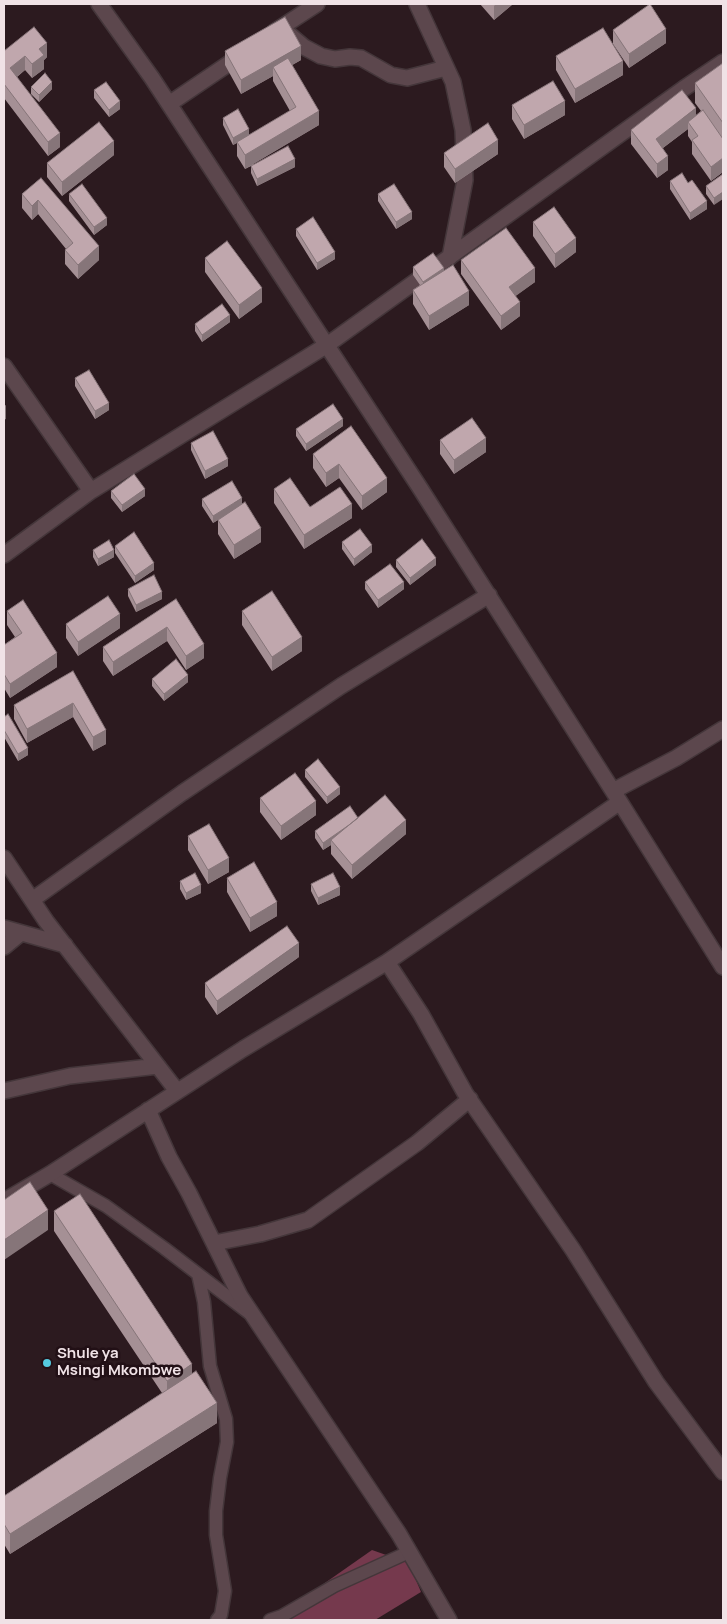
<!DOCTYPE html>
<html>
<head>
<meta charset="utf-8">
<style>
  body { margin:0 }
  #map { position:relative; width:727px; height:1624px; overflow:hidden; background:#2c1a1f; font-family:Manrope,sans-serif }
  canvas { display:block }
  .frame { position:absolute; inset:0; border:5px solid #f0e2e6; pointer-events:none }
</style>
</head>
<body>
<div id="map">
<canvas width="727" height="1624"></canvas>
<div class="frame"></div>
</div>
<script>
const ctx = document.querySelector('canvas').getContext('2d');
ctx.lineJoin = 'round';
function fillPath(path, color) {
  ctx.fillStyle = color;
  ctx.fill(path, 'evenodd');
}
function toPath(rows) {
  const path = new Path2D();
  for (const r of rows) {
    path.moveTo(r[0], r[1]);
    for (let i = 2; i < r.length; i += 2) path.lineTo(r[i], r[i + 1]);
  }
  return path;
}
function stroke(path, color, width, dash) {
  ctx.strokeStyle = color;
  ctx.lineWidth = width;
  ctx.lineCap = dash ? 'butt' : 'round';
  ctx.setLineDash(dash || []);
  ctx.stroke(path);
}
function write(font, color, halo, rows, align = 'center') {
  ctx.font = font + ' Manrope,sans-serif';
  ctx.lineWidth = 5;
  ctx.setLineDash([]);
  ctx.textBaseline = 'middle';
  ctx.strokeStyle = halo;
  ctx.fillStyle = color;
  for (const [text, x, y, turn = 0] of rows) {
    ctx.save();
    ctx.translate(x, y);
    ctx.rotate((+turn || 0) * Math.PI / 180);
    ctx.textAlign = isNaN(turn) ? turn : align;
    if (halo) ctx.strokeText(text, 0, 0);
    ctx.fillText(text, 0, 0);
    ctx.restore();
  }
}
fillPath(toPath([
  [372,1550,409,1563,421,1592,375,1620,272,1620]
]), '#75394d');
const service = toPath([
  [50,1174,106,1206,164,1248,249,1313],
  [198,1274,204,1302,210,1366,226,1419,227,1442,220,1478,216,1511,216,1535,225,1591,221,1615,217,1620],
  [270,1620,282,1616,334,1586,409,1552]
]);
const minor = toPath([
  [99,4,152,78,420,488,620,802,723,967],
  [417,4,453,82,463,130,465,180,450,257],
  [285,31,304,47,321,56,335,59,350,57,361,58,391,75,407,78,446,68],
  [274,32,317,4],
  [169,104,243,54],
  [4,366,91,491],
  [4,555,91,491,327,345,683,89,723,62],
  [613,791,676,758,723,729],
  [4,858,46,921,177,1091],
  [32,900,182,793,341,686,489,595],
  [4,928,65,945],
  [4,947,21,933],
  [387,962,421,1014,465,1093,573,1250,656,1382,723,1472],
  [4,1091,70,1076,158,1066],
  [148,1110,169,1157,189,1193,240,1296,399,1534,449,1620],
  [4,1201,50,1174,243,1049,387,962,620,802],
  [214,1243,260,1234,308,1220,417,1143,470,1099]
]);
stroke(service, '#44363a', 15);
stroke(minor, '#44363a', 18);
stroke(service, '#5c474d', 12);
stroke(minor, '#5c474d', 15);
fillPath(toPath([
  [480,4,513,4,494,20],
  [613,30,666,43,629,68,613,44],
  [4,51,47,57,44,60,44,69,32,78,25,70,17,77,60,147,48,156,4,98],
  [225,51,301,60,292,65,319,125,253,164,295,167,257,186,251,173,251,166,245,169,237,156,237,143,233,145,223,125,223,118,249,135,290,111,273,81,273,76,241,94,225,65],
  [556,56,623,75,575,103,556,70],
  [723,63,723,172,711,181,692,154,692,142,688,136,688,129,663,148,668,170,657,178,631,144,631,130,696,115,701,111,695,103,695,83],
  [31,87,52,89,39,102,31,94],
  [94,90,120,109,109,117,94,98],
  [512,105,565,115,524,139,512,119],
  [444,153,498,154,455,183,444,167],
  [114,155,62,196,47,177,47,163],
  [723,174,714,205,706,194,706,186],
  [41,178,99,260,78,279,65,264,65,250,66,249,38,214,32,220,22,208,22,194],
  [670,181,688,183,707,209,690,220,670,189],
  [69,194,107,225,94,235,69,201],
  [378,194,412,219,396,229,378,201],
  [533,222,576,252,555,268,533,236],
  [296,229,335,259,317,270,296,236],
  [205,258,262,302,239,319,205,272],
  [461,260,535,282,515,296,520,316,501,330,461,274],
  [413,267,444,271,469,305,429,330,413,304,413,290,420,285,413,275],
  [230,322,202,342,195,331,195,324],
  [75,378,109,410,95,419,75,386],
  [343,426,306,451,296,436,296,429],
  [440,440,486,452,454,474,440,454],
  [191,443,228,466,205,479,191,450],
  [313,454,387,478,387,492,362,510,339,478,326,487,313,468],
  [274,489,310,507,352,518,304,549,274,503],
  [111,491,145,496,122,512,111,498],
  [202,499,242,504,261,542,234,559,218,534,218,520,213,523,202,506],
  [342,542,372,552,354,566,342,549],
  [115,546,154,570,135,583,115,553],
  [93,550,114,557,98,566,93,557],
  [396,560,436,565,410,585,396,567],
  [365,582,404,589,378,608,365,589],
  [128,589,162,599,136,612,128,596],
  [176,599,204,658,186,670,167,641,113,676,103,661,103,647],
  [7,611,57,667,10,698,4,688,4,645,15,637,7,625],
  [242,611,302,651,272,671,242,625],
  [66,624,120,628,78,656,66,638],
  [73,671,106,744,93,751,73,717,27,743,14,719,14,705],
  [152,679,188,682,164,701,152,686],
  [4,717,28,755,18,761,4,737],
  [305,770,340,794,327,804,305,777],
  [260,798,316,815,281,840,260,812],
  [358,818,406,834,352,879,331,854,331,845,323,850,315,838,315,831],
  [188,836,229,872,208,884,188,850],
  [227,878,277,916,250,932,227,892],
  [180,881,201,893,186,900,180,889],
  [311,884,340,895,318,905,311,891],
  [299,957,217,1015,205,997,205,983],
  [54,1211,192,1373,217,1423,10,1554,4,1544,4,1496,162,1393,54,1231]
]), '#a59095');
fillPath(toPath([
  [496,4,513,4,494,20,494,6],
  [666,29,666,43,629,68,629,54],
  [47,43,47,57,44,60,44,69,32,78,32,64,39,49],
  [301,46,301,60,277,74,273,67,273,76,241,94,241,80],
  [25,56,25,70,10,82,10,68],
  [623,61,623,75,575,103,575,89],
  [52,82,52,89,39,102,39,95],
  [120,101,120,109,109,117,109,110],
  [565,101,565,115,524,139,524,125],
  [696,108,696,122,688,122,688,129,656,153,656,139],
  [319,111,319,125,245,169,245,155],
  [249,129,249,136,233,145,233,138],
  [60,133,60,147,48,156,48,142],
  [498,140,498,154,455,183,455,169],
  [114,141,114,155,62,196,62,182],
  [668,156,668,170,657,178,657,164],
  [723,158,723,172,711,181,711,167],
  [295,159,295,167,257,186,257,179],
  [723,192,723,199,714,205,714,198],
  [38,200,38,214,32,220,32,206],
  [707,201,707,209,690,220,690,213],
  [412,212,412,219,396,229,396,222],
  [107,218,107,225,94,235,94,227],
  [576,238,576,252,555,268,555,254],
  [99,246,99,260,78,279,78,265],
  [335,252,335,259,317,270,317,263],
  [444,268,444,275,423,290,423,282],
  [535,268,535,282,509,301,509,287],
  [262,288,262,302,239,319,239,305],
  [469,291,469,305,429,330,429,316],
  [520,302,520,316,501,330,501,316],
  [230,315,230,322,202,342,202,335],
  [109,403,109,410,95,419,95,411],
  [6,405,6,419,4,420,4,406],
  [343,419,343,426,306,451,306,444],
  [486,438,486,452,454,474,454,460],
  [228,459,228,466,205,479,205,471],
  [339,464,339,478,326,487,326,473],
  [387,478,387,492,362,510,362,496],
  [145,489,145,496,122,512,122,505],
  [242,498,242,505,213,523,213,516],
  [352,504,352,518,304,549,304,535],
  [261,528,261,542,234,559,234,545],
  [372,545,372,552,354,566,354,559],
  [114,550,114,557,98,566,98,559],
  [436,558,436,565,410,585,410,578],
  [154,563,154,570,135,583,135,576],
  [404,582,404,589,378,608,378,600],
  [162,592,162,599,136,612,136,605],
  [120,614,120,628,78,656,78,642],
  [167,627,167,641,113,676,113,662],
  [302,637,302,651,272,671,272,657],
  [204,644,204,658,186,670,186,656],
  [57,653,57,667,10,698,10,684],
  [188,675,188,682,164,701,164,694],
  [73,703,73,717,27,743,27,729],
  [106,730,106,744,93,751,93,737],
  [28,748,28,755,18,761,18,754],
  [340,787,340,794,327,804,327,797],
  [316,801,316,815,281,840,281,826],
  [358,819,331,840,331,845,323,850,323,843],
  [406,820,406,834,352,879,352,865],
  [229,858,229,872,208,884,208,870],
  [201,885,201,893,186,900,186,893],
  [340,887,340,895,318,905,318,898],
  [277,902,277,916,250,932,250,918],
  [299,943,299,957,217,1015,217,1001],
  [48,1210,48,1230,4,1260,4,1240],
  [192,1364,192,1384,167,1401,167,1381],
  [217,1403,217,1423,10,1554,10,1534]
]), '#867579');
const building = toPath([
  [650,4,666,29,629,54,613,30,650,4],
  [285,17,301,46,241,80,225,51,285,17],
  [34,27,47,43,39,49,44,55,32,64,25,56,10,68,60,133,48,142,4,84,4,51,34,27],
  [603,28,623,61,575,89,556,56,603,28],
  [288,58,319,111,245,155,237,142,296,107,273,67,288,58],
  [723,63,723,123,695,83,723,63],
  [45,73,52,82,39,95,31,87,45,73],
  [553,81,565,101,524,125,512,105,553,81],
  [106,82,120,101,109,110,94,90,106,82],
  [682,90,696,108,656,139,668,156,657,164,631,130,682,90],
  [238,109,249,129,233,138,223,118,238,109],
  [703,110,723,139,723,158,711,167,692,140,698,136,688,122,703,110],
  [99,122,114,141,62,182,47,163,99,122],
  [488,123,498,140,455,169,444,153,488,123],
  [288,146,295,159,257,179,251,166,288,146],
  [682,173,688,183,692,180,707,201,690,213,670,181,682,173],
  [723,174,723,192,714,198,706,186,723,174],
  [41,178,99,246,78,265,65,250,73,243,38,200,32,206,22,194,41,178],
  [82,184,107,218,94,227,69,194,82,184],
  [394,184,412,212,396,222,378,194,394,184],
  [554,207,576,238,555,254,533,222,554,207],
  [313,217,335,252,317,263,296,229,313,217],
  [506,228,535,268,509,287,520,302,501,316,461,260,506,228],
  [227,241,262,288,239,305,205,258,227,241],
  [433,253,444,268,423,282,413,267,433,253],
  [453,265,469,291,429,316,413,290,453,265],
  [222,304,230,315,202,335,195,324,222,304],
  [89,370,109,403,95,411,75,378,89,370],
  [333,404,343,419,306,444,296,429,333,404],
  [472,418,486,438,454,460,440,440,472,418],
  [351,426,387,478,362,496,339,464,326,473,313,454,351,426],
  [213,431,228,459,205,471,191,443,213,431],
  [134,474,145,489,122,505,111,491,134,474],
  [290,478,310,507,340,487,352,504,304,535,274,489,290,478],
  [232,481,242,498,213,516,202,499,232,481],
  [245,502,261,528,234,545,218,520,245,502],
  [360,529,372,545,354,559,342,542,360,529],
  [134,532,154,563,135,576,115,546,134,532],
  [422,539,436,558,410,578,396,560,422,539],
  [109,540,114,550,98,559,93,550,109,540],
  [390,564,404,582,378,600,365,582,390,564],
  [154,575,162,592,136,605,128,589,154,575],
  [272,591,302,637,272,657,242,611,272,591],
  [108,596,120,614,78,642,66,624,108,596],
  [176,599,204,644,186,656,167,627,113,662,103,647,176,599],
  [23,600,57,653,10,684,4,674,4,645,22,633,7,611,23,600],
  [176,659,188,675,164,694,152,679,176,659],
  [73,671,106,730,93,737,73,703,27,729,14,705,73,671],
  [8,714,28,748,18,754,4,730,4,717,8,714],
  [318,759,340,787,327,797,305,770,318,759],
  [295,773,316,801,281,826,260,798,295,773],
  [385,795,406,820,352,865,331,840,385,795],
  [350,806,358,818,349,825,323,843,315,831,350,806],
  [209,824,229,858,208,870,188,836,209,824],
  [254,862,277,902,250,918,227,878,254,862],
  [195,873,201,885,186,893,180,881,195,873],
  [333,873,340,887,318,898,311,884,333,873],
  [287,926,299,943,217,1001,205,983,287,926],
  [30,1182,48,1210,4,1240,4,1200,30,1182],
  [80,1194,192,1364,167,1381,54,1211,80,1194],
  [196,1371,217,1403,10,1534,4,1524,4,1496,196,1371]
]);
fillPath(building, '#c0a7ad');
stroke(building, '#867579', 1);
for (const [x, y, r, color] of [
  [47,1363,5,"#55cadf"]
]) {
  const dot = new Path2D();
  dot.arc(x, y, r, 0, 2 * Math.PI);
  ctx.fillStyle = color;
  ctx.fill(dot);
  stroke(dot, '#221016', 2);
}
write('bold 15px', '#f0e2e6', '#221016', [
  ["Shule ya",57,1354],
  ["Msingi Mkombwe",57,1371]
], 'left');
</script>
</body>
</html>
